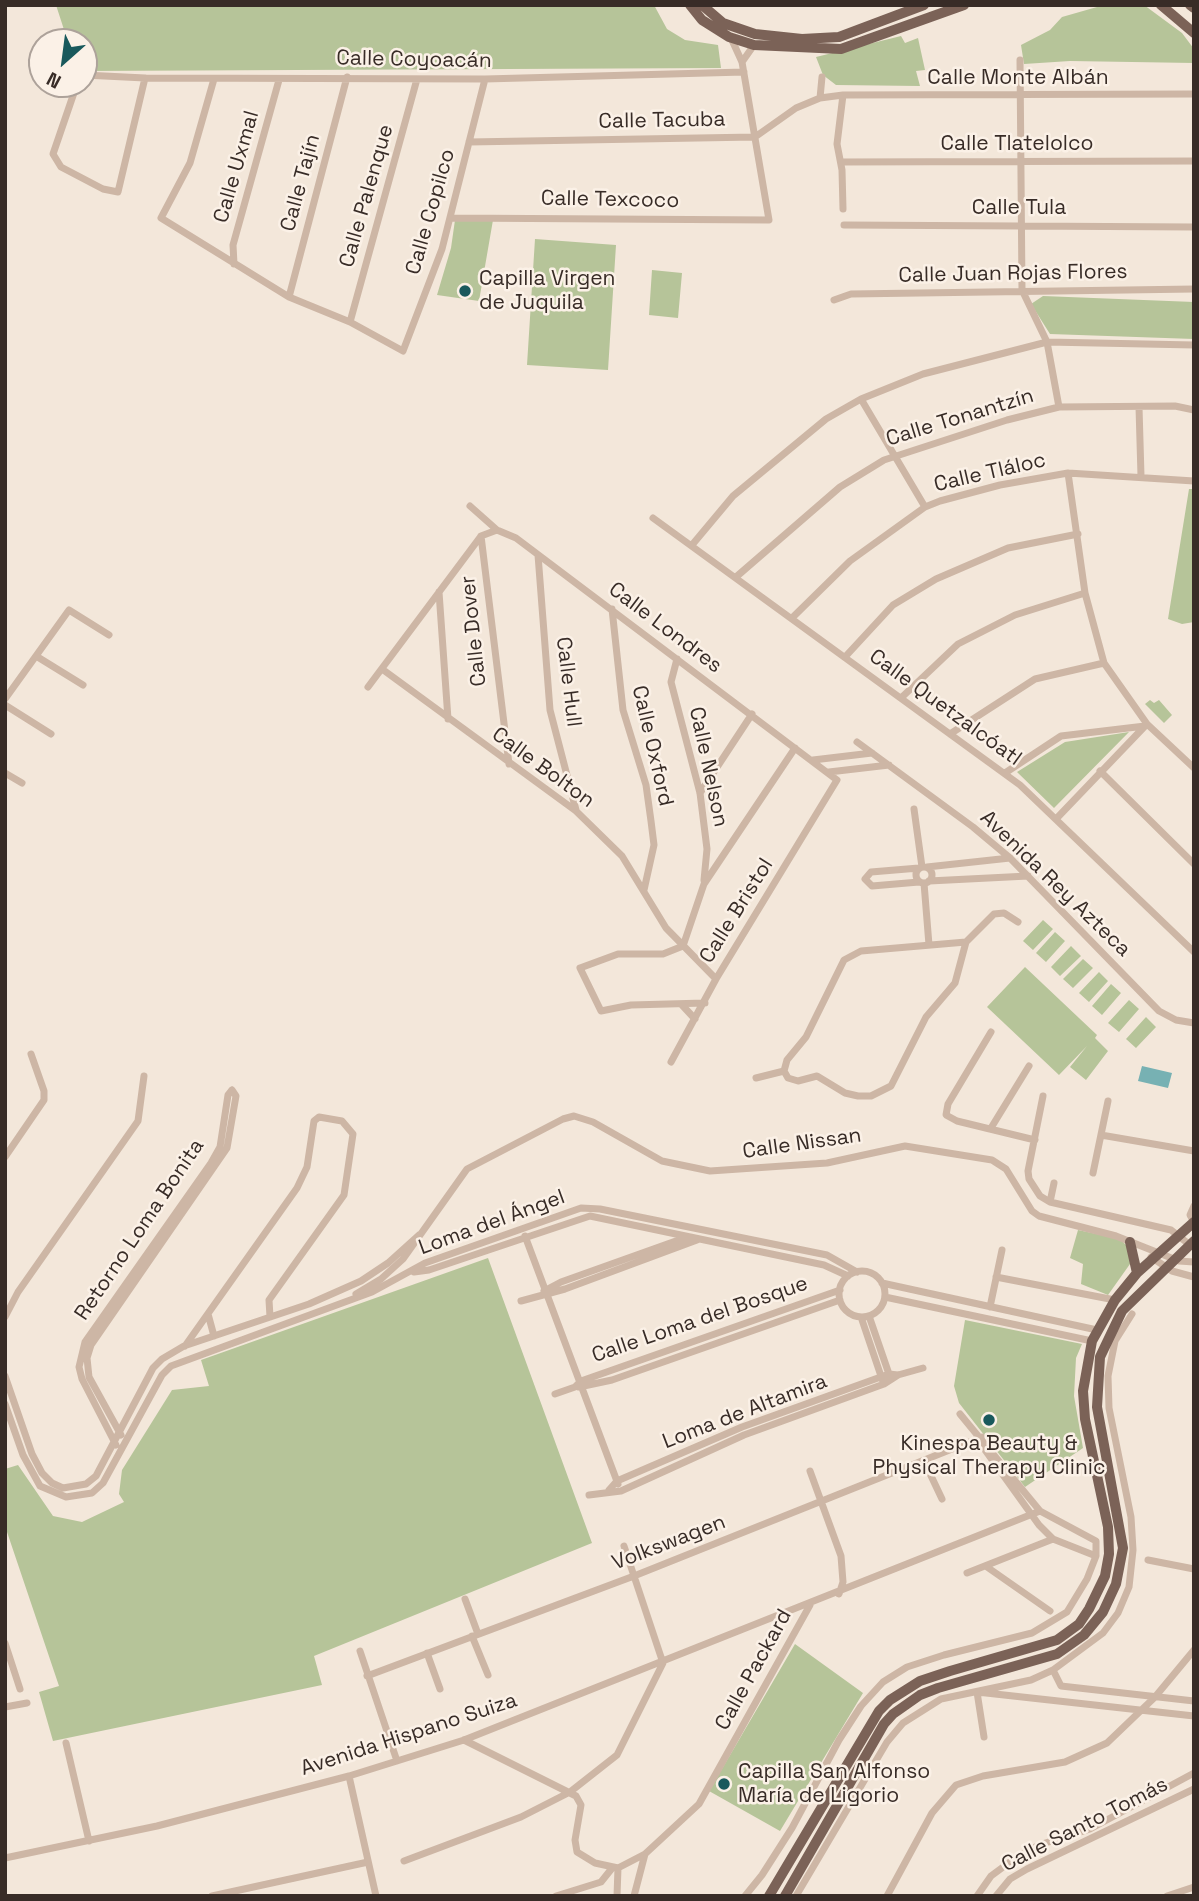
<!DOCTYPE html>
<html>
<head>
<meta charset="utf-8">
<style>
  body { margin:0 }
  #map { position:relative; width:1199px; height:1901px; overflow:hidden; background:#f3e7da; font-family:"Space Grotesk",sans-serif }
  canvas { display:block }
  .frame { position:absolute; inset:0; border:7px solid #382c27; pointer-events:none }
  .north { position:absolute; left:28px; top:28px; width:70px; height:70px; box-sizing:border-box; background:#fbf1e7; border:2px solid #ada29a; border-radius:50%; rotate:208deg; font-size:19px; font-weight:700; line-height:28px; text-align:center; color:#382c27 }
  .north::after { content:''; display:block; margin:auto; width:24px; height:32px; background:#19595c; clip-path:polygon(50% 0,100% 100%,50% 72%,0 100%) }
</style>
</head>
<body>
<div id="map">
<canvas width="1199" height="1901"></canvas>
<div class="frame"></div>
<div class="north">N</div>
</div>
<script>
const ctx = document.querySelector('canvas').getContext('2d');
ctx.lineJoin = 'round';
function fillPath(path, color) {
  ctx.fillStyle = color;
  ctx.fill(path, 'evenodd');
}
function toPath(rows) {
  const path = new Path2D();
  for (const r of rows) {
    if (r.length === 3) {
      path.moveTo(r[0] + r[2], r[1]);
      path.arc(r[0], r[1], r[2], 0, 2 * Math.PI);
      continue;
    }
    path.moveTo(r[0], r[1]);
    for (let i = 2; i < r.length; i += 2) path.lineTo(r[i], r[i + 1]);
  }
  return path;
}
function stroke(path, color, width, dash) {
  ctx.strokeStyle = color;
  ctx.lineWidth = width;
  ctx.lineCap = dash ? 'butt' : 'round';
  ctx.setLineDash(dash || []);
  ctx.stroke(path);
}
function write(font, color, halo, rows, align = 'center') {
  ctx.font = font + ' "Space Grotesk",sans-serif';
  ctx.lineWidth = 5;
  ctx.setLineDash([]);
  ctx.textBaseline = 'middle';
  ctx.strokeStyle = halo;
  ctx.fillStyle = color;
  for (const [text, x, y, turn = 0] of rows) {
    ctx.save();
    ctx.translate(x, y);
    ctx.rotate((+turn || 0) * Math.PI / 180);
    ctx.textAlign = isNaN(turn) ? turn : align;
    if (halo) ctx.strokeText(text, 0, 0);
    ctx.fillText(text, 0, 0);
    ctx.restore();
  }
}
fillPath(toPath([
  [56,5,654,5,667,29,685,40,718,45,721,68,84,71,84,42,68,42],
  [1104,5,1144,5,1182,33,1194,49,1194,63,1070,61,1024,64,1021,45,1050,30,1062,17],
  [901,36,905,43,918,38,925,70,916,71,920,86,836,85,823,75,816,57],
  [455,220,493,220,479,301,437,295,451,248],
  [535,239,616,245,608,370,527,365],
  [652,270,682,273,678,318,649,315],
  [1043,296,1194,302,1194,339,1050,334,1031,304],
  [1189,489,1194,489,1194,622,1182,624,1168,619],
  [1150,700,1154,703,1159,700,1172,715,1164,723,1145,704],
  [1129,732,1054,808,1017,772,1065,742],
  [1043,920,1053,929,1033,950,1023,941],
  [1055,932,1065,941,1046,962,1036,953],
  [1071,946,1081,956,1060,976,1051,967],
  [1083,959,1093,968,1073,988,1063,979],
  [1025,967,1097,1035,1095,1038,1108,1051,1086,1080,1070,1067,1087,1046,1059,1075,987,1007],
  [1099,972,1108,981,1089,1002,1079,993],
  [1111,984,1121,993,1102,1015,1092,1006],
  [1129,1000,1139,1009,1119,1032,1108,1023],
  [1146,1017,1156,1027,1136,1048,1126,1039],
  [1078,1230,1120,1239,1131,1250,1130,1264,1108,1295,1081,1284,1083,1264,1070,1258],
  [488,1258,592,1543,314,1656,322,1685,53,1741,39,1692,59,1686,5,1526,5,1469,18,1465,53,1516,82,1522,124,1502,119,1494,122,1470,172,1390,209,1386,201,1360],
  [965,1320,1082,1344,1076,1358,1074,1396,1083,1448,1025,1487,959,1403,954,1386],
  [795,1644,863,1693,780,1831,709,1791]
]), '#b6c499');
fillPath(toPath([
  [1142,1066,1172,1073,1168,1088,1138,1081]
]), '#77b1b3');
stroke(toPath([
  [1020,60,1022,290,1047,342,1059,407],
  [742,62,754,45],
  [84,75,145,78,485,79,744,72],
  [214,79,190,163,161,218,289,297,350,322,403,351,442,249,485,79],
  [77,84,53,154,61,167,103,189,118,192,145,78],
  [843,95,837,144,842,170,843,209],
  [820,98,822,77],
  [469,142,755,137,796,108,820,98,843,95,1194,94],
  [841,162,1194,161],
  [450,218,769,220,742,62,731,38],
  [844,225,1194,227],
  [234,264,233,245,279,80],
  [289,297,347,77],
  [834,300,851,294,1194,289],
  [350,322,417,79],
  [861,399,925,507],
  [1139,407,1141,476],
  [1068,473,1085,593,1104,663,1147,724,1194,768],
  [470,506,497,530,516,538,837,780,716,979,671,1062],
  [653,518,1020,785,1194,952],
  [481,536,509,764],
  [692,545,733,496,826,419,861,399,923,374,1047,342,1194,345],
  [538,555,550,710,576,810],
  [736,577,840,487,884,460,1007,420,1059,407,1175,406,1194,410],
  [439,592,448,719],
  [612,609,623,710,646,785,651,821,654,845,644,890],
  [792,618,850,561,925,507,940,501,1000,485,1068,473,1194,481],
  [36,656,83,685],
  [845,657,893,605,936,579,1008,548,1078,534],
  [677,659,671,682,700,793,707,849,704,880],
  [382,669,576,811,622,856,666,928,716,979],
  [368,687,481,536,497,530],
  [901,698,958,644,1015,615,1085,593],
  [5,699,69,610,109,635],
  [5,705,51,734],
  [950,734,1035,679,1104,663],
  [857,742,973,827,1010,858,1159,1011,1176,1020,1194,1023],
  [813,760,872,753],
  [1100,771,1194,864],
  [829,772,889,765],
  [5,773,22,783],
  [1005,773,1061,736,1145,726],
  [700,793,752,714],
  [914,809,922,867],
  [1056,819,1146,725],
  [924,875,8],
  [927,867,1010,858],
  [919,868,871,872,865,879,872,886,919,882],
  [929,881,1028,876],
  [924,883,929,945],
  [966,942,861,951,844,960,806,1037,787,1060,784,1071,788,1078,798,1081,817,1076,845,1093,858,1096,871,1096,891,1086,926,1017,955,983,966,942,994,914,1004,913,1018,922],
  [705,1003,631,1005,601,1011,580,968,618,954,663,954,683,946,704,884,795,748],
  [682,1005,695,1019],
  [991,1032,948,1104,946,1115,957,1121,1035,1140],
  [756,1078,784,1071],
  [1043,1096,1028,1171,1029,1179,1040,1196,1050,1202,1171,1230,1190,1245],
  [991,1128,1029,1066],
  [1101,1135,1194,1151],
  [5,1157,44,1100,44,1091,31,1054],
  [1093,1173,1108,1101],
  [1050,1202,1054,1183],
  [1194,1206,1190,1215,1194,1222],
  [525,1236,618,1484],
  [1151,1257,1172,1271,1194,1277],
  [862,1294,23],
  [414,1272,429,1270,590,1216,824,1265,848,1276],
  [996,1277,1115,1300],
  [882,1283,1097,1330],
  [544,1291,561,1282,687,1237],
  [356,1294,381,1279,403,1259,467,1169,563,1119,574,1116,593,1122,662,1161,710,1171,827,1163,905,1146,992,1160,1006,1169,1032,1211,1039,1216,1116,1236,1179,1261,1194,1262],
  [885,1297,1092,1341],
  [521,1301,565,1289,697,1240],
  [990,1307,1002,1250],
  [208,1314,214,1336],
  [869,1316,890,1377],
  [5,1317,18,1292,138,1121,144,1076],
  [861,1317,883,1382],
  [185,1346,297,1188,307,1167,314,1121,319,1117,342,1121,353,1134,344,1195,269,1300,270,1317],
  [5,1376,32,1454,42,1473,52,1483,63,1488,86,1484,96,1476,153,1368,162,1359,184,1346,309,1304,361,1281,388,1263,419,1235],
  [579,1387,612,1380,840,1300],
  [555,1394,575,1387,581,1381,840,1290],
  [5,1404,23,1455,40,1486,66,1497,92,1493,103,1483,162,1375,171,1366,372,1292,425,1263,581,1208,600,1209,827,1255,857,1272],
  [121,1435,89,1377,87,1358,91,1345,227,1148,236,1096,232,1090],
  [980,1443,1039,1525,1053,1539,1096,1556],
  [116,1445,82,1379,79,1367,85,1342,211,1163,220,1147,228,1095,232,1090],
  [924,1461,942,1499],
  [810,1471,841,1556,843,1582,839,1594],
  [609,1490,617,1481,742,1427,889,1374,898,1375,923,1368],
  [589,1495,621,1491,744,1435,884,1384,898,1375],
  [1148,1560,1194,1569],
  [987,1567,1050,1611],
  [967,1573,1053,1539],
  [465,1599,478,1634],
  [472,1636,488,1675],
  [5,1643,20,1689],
  [360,1651,397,1761],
  [427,1653,440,1689],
  [1053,1670,1061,1686,1194,1701],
  [367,1676,634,1576,982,1437],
  [5,1707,27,1703],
  [984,1737,977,1692,1194,1716],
  [464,1740,576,1796,581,1805,575,1840,577,1852,595,1863,618,1868],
  [66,1743,89,1841],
  [349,1776,376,1896],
  [5,1858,157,1826,349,1776,464,1740,1040,1511],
  [404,1861,521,1817,570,1792,617,1755,663,1663,624,1546],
  [618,1868,645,1854,699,1804,810,1605],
  [212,1896,368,1862],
  [556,1896,601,1882,613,1867],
  [617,1896,618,1868],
  [634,1896,645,1854],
  [745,1896,762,1875,792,1828,839,1740,861,1706,883,1682,907,1667,944,1655,1032,1633,1067,1612,1087,1579,1096,1556,1096,1541,1040,1511,960,1414],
  [796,1896,887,1742,903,1723,941,1699,1031,1680,1053,1670,1103,1633,1118,1613,1129,1587,1133,1550,1131,1517,1109,1408,1108,1376,1115,1341,1132,1314],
  [887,1896,932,1813,956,1785,983,1776,1065,1762,1107,1743,1155,1697,1194,1650],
  [977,1896,991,1876,1018,1856,1039,1845,1090,1829,1194,1773],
  [996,1896,1010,1879,1027,1869,1194,1789],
  [1167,1896,1194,1887]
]), '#cdb6a5', 7);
stroke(toPath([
  [690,5,702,20,729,37,754,45,841,49,964,5],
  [702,5,723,23,755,34,802,39,839,37,924,5],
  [1161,5,1194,33],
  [1190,5,1194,8],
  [1130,1242,1137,1273],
  [769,1896,879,1711,890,1700,920,1681,950,1671,1057,1640,1079,1624,1089,1609,1105,1576,1109,1554,1108,1527,1085,1419,1083,1391,1092,1341,1115,1300,1137,1273,1194,1222],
  [785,1896,884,1724,893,1714,920,1695,938,1688,1057,1654,1084,1635,1103,1612,1116,1584,1123,1548,1097,1407,1100,1357,1122,1311,1194,1241]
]), '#7b6257', 10);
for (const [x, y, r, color] of [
  [465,291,7,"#19595c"],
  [989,1420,7,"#19595c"],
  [724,1784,7,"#19595c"]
]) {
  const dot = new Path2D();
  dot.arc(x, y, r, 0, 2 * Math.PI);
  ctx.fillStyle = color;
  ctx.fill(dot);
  stroke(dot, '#fbf1e7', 2.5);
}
write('21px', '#382c27', '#fbf1e7', [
  ["Calle Coyoacán",414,60,1],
  ["Calle Monte Albán",1018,78],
  ["Calle Tacuba",662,121,-1],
  ["Calle Tlatelolco",1017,144],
  ["Calle Uxmal",237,167,-74],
  ["Calle Tajín",301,183,-75],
  ["Calle Palenque",367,196,-74],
  ["Calle Texcoco",610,200,1],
  ["Calle Tula",1019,208],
  ["Calle Copilco",431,212,-74],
  ["Calle Juan Rojas Flores",1013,274,-1],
  ["Calle Tonantzín",960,418,-17],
  ["Calle Tláloc",990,473,-13],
  ["Calle Londres",665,628,37],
  ["Calle Dover",474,631,-96],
  ["Calle Hull",568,682,83],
  ["Calle Quetzalcóatl",945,708,36],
  ["Calle Oxford",652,746,77],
  ["Calle Nelson",708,767,78],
  ["Calle Bolton",543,768,36],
  ["Avenida Rey Azteca",1055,884,44],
  ["Calle Bristol",737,911,-58],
  ["Calle Nissan",802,1144,-8],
  ["Loma del Ángel",492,1223,-20],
  ["Retorno Loma Bonita",140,1230,-56],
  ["Calle Loma del Bosque",700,1320,-19],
  ["Loma de Altamira",745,1412,-21],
  ["Volkswagen",669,1543,-21],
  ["Calle Packard",754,1670,-61],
  ["Avenida Hispano Suiza",409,1735,-18],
  ["Calle Santo Tomás",1085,1825,-27]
]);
write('21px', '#382c27', '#fbf1e7', [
  ["Capilla Virgen",479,279],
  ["de Juquila",479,303],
  ["Kinespa Beauty &",989,1444,"center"],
  ["Physical Therapy Clinic",989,1468,"center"],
  ["Capilla San Alfonso",738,1772],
  ["María de Ligorio",738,1796]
], 'left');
</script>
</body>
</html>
